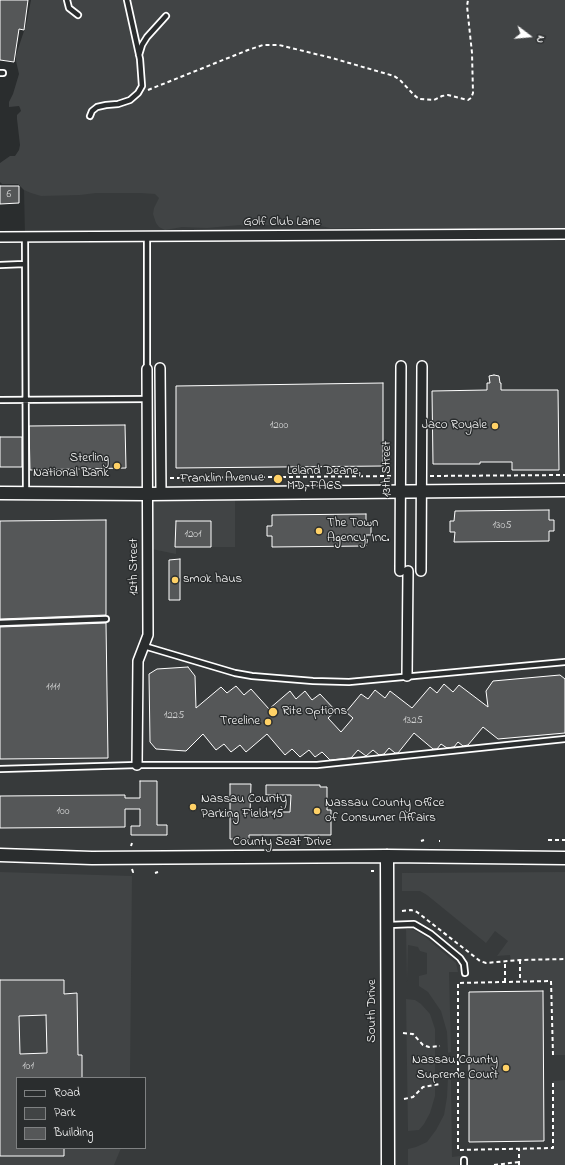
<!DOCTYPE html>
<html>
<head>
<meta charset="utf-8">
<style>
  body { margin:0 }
  #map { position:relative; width:565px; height:1165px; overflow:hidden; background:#2a2d2e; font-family:"Indie Flower",sans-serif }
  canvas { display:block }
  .legend { position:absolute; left:16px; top:1077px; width:130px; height:72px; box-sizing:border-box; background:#2a2d2e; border:1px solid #7f8182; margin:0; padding:5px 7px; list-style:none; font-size:12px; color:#fff }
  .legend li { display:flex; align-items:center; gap:8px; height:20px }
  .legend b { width:20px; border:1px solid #7f8182 }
  .north { position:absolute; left:509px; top:16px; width:40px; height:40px; -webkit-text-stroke:3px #2a2d2e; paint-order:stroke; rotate:106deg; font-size:11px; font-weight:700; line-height:16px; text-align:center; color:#fff }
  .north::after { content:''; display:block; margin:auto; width:14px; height:18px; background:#fff; clip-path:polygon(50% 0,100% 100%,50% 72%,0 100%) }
</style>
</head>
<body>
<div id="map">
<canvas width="565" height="1165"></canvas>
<ul class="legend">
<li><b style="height:5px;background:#2a2d2e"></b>Road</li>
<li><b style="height:11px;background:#414445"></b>Park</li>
<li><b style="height:11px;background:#555758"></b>Building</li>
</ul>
<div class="north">N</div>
</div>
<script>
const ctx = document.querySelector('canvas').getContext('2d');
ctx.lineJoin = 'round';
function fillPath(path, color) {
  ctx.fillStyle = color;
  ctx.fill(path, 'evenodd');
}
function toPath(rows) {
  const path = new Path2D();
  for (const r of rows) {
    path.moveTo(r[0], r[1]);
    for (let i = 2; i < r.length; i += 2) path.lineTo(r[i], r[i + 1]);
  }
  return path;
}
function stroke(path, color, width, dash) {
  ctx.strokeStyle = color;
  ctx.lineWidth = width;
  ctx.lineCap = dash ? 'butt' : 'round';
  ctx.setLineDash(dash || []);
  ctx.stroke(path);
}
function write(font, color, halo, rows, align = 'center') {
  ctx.font = font + ' "Indie Flower",sans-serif';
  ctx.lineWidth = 3;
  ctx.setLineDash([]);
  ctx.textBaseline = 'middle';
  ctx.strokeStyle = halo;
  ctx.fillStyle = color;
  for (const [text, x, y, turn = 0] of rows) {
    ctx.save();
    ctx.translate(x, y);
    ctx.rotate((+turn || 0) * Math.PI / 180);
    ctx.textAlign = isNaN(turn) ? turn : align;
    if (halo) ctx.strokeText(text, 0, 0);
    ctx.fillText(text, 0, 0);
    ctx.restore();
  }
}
fillPath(toPath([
  [24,190,166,192,164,225,565,225,565,1165,0,1165,0,237,25,237],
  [17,1078,145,1078,145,1148,17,1148]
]), '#373a3b');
fillPath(toPath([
  [31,0,565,0,565,230,546,228,498,230,436,228,401,230,352,228,330,228,316,225,268,225,250,227,240,225,207,228,182,227,165,230,159,227,156,223,153,214,154,208,159,198,155,194,140,193,96,193,80,195,41,196,31,193,24,190,18,184,2,184,0,182,0,163,10,156,15,156,19,150,20,145,17,119,17,115,21,111,20,108,19,106,9,107,9,102,13,94,19,74,16,61,16,55,26,25],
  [235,493,235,547,211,547,210,521,176,522,176,554,147,548,147,494],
  [0,872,132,876,130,1078,17,1078,17,1148,121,1148,114,1165,0,1165],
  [565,872,565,1055,553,1055,551,981,520,981,520,960,511,961,510,955,497,956,508,941,495,931,486,943,427,895,420,891,402,891,402,873],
  [406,929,414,930,424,936,456,963,458,972,449,972,451,1052,448,1053,447,1032,441,1011,428,992,419,986,419,976,427,974,427,953,420,951,418,947,408,945,407,982],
  [406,999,415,1000,421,1004,430,1014,435,1029,435,1096,430,1113,424,1124,419,1130,408,1131],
  [448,1077,451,1077,452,1157,460,1156,459,1165,408,1165,408,1149,416,1147,427,1142,436,1130,444,1115,447,1097],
  [565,1080,565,1165,519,1165,519,1149,553,1148,553,1081]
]), '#414445');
const building = toPath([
  [0,0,28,0,24,30,19,29,14,62,0,60,0,0],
  [0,186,19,186,19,203,0,204,0,186],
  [494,375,499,376,500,383,501,383,501,390,558,390,559,470,512,470,512,462,480,462,480,464,433,464,432,391,487,390,487,383,490,383,489,376,494,375],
  [383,383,383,466,176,468,176,386,383,383],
  [125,425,126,468,30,470,29,426,125,425],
  [0,437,22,437,22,467,0,467,0,437],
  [549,510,549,520,554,520,554,531,549,531,549,541,454,542,455,532,450,532,450,521,454,521,455,511,549,510],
  [366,514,366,525,371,525,371,535,366,535,366,546,272,547,272,536,267,536,267,526,272,526,272,515,366,514],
  [106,520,106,615,0,619,0,521,106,520],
  [176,521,211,521,211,547,175,547,176,521],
  [180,559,180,600,169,600,169,560,180,559],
  [106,623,108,758,0,759,0,627,106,623],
  [188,667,195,676,196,708,221,687,227,693,236,686,244,695,251,689,269,709,290,691,296,699,305,691,312,700,320,694,336,711,328,718,341,732,353,718,346,712,361,694,368,699,375,690,385,698,390,691,412,708,430,687,437,693,444,684,453,692,459,685,488,707,486,691,493,681,560,675,565,679,565,733,498,739,483,727,468,745,463,746,458,742,454,747,447,748,441,744,437,749,433,749,414,733,398,753,395,753,389,748,384,754,379,755,373,750,366,756,358,750,351,758,330,760,322,752,315,757,309,750,300,757,292,749,285,755,267,734,246,752,240,745,231,752,224,744,216,750,203,734,186,751,156,749,150,742,149,674,157,669,188,667],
  [140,781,157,781,157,825,167,825,167,835,131,835,131,826,140,826,140,809,125,809,125,827,0,828,0,796,125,795,125,798,140,798,140,781],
  [230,784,251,784,250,812,290,812,291,795,266,795,266,785,320,785,320,787,327,787,327,810,331,810,331,835,249,835,249,839,230,839,230,784],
  [0,980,64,980,64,994,77,993,78,1055,82,1055,82,1078,17,1078,17,1148,64,1148,64,1156,0,1156,0,980],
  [46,1015,47,1053,20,1054,19,1016,46,1015],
  [543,991,544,1141,469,1142,469,992,543,991]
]);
fillPath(building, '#555758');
stroke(building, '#fff', 1);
const lane = toPath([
  [67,0,69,8,78,15],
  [139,55,142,45,147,37,166,16],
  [0,73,3,73],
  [90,116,92,111,97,107,106,105,118,104,130,100,138,93,142,86,140,59,127,0],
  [147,236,147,369],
  [25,237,26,493],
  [0,265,24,264],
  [0,400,148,399],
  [0,623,106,619],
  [144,646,235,673,252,676,313,681,349,682,565,662],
  [0,769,137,765,317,765,565,739],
  [389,925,414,924,431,934,460,958,464,964,465,973],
  [464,1165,464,1160]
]);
const street = toPath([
  [0,237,565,234],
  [160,368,161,493],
  [400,571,401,366],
  [421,571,422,366],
  [407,676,408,571],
  [137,765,138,661,148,635,147,369]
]);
const secondary = toPath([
  [0,493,147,494,565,490],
  [0,855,92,858,387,856,565,858],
  [387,856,388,1165]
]);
stroke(lane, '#fff', 8);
stroke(street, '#fff', 12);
stroke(secondary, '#fff', 15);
stroke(toPath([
  [148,90,248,50,263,45,279,45,332,58,394,76,400,80,414,95,419,99,434,100,442,96,448,95,468,100,471,98,473,93,472,53,467,6,468,0],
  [430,476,565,475],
  [170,478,392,476],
  [548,840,565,840],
  [421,841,424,840],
  [439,841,440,841],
  [131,846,132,843],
  [132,869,133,872,136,872],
  [371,871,374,871],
  [155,873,158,872],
  [402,911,411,910,417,912,480,961,486,963,520,960,565,959],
  [520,960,520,981],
  [505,982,505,962],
  [403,1033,413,1034,423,1045,429,1047,440,1046],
  [553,1055,551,981,458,983,458,1150,553,1148,553,1081],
  [404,1099,413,1097,423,1087,440,1084],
  [494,1165,519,1162],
  [519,1165,519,1149]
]), '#fff', 2, [4, 3]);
stroke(lane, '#2a2d2e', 4.5);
stroke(street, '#2a2d2e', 9);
stroke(secondary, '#2a2d2e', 12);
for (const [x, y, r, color] of [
  [495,426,4,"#ffd166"],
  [117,466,4,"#ffd166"],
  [278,479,5,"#ffd166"],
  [319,531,4,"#ffd166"],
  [175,580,4,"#ffd166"],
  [273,712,5,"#ffd166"],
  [268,722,4,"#ffd166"],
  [193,807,4,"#ffd166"],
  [317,811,4,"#ffd166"],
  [506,1068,4,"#ffd166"]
]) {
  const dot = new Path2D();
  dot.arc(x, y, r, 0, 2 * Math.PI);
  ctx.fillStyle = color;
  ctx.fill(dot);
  stroke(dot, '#2a2d2e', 1.5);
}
write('11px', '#d4d5d5', null, [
  ["6",9,195],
  ["1200",279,426],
  ["1305",502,526],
  ["1201",193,535],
  ["1111",53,688],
  ["1225",174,716],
  ["1325",413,721],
  ["100",63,812],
  ["101",28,1067]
]);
write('13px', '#fff', '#2a2d2e', [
  ["Golf Club Lane",282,223],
  ["13th Street",388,469,-90],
  ["Franklin Avenue",222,479,-1],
  ["12th Street",135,567,-90],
  ["County Seat Drive",282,843],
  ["South Drive",373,1011,-90]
]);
write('13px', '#fff', '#2a2d2e', [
  ["Jaco Royale",487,426,"right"],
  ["Sterling",109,459,"right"],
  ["National Bank",109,474,"right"],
  ["Leland Deane,",287,472],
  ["MD, FACS",287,487],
  ["The Town",327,524],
  ["Agency, Inc.",327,539],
  ["smok haus",183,580],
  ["Rite Options",282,712],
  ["Treeline",260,722,"right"],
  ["Nassau County",201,800],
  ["Parking Field 15",201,815],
  ["Nassau County Office",325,804],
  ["of Consumer Affairs",325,819],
  ["Nassau County",498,1061,"right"],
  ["Supreme Court",498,1076,"right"]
], 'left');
</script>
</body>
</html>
